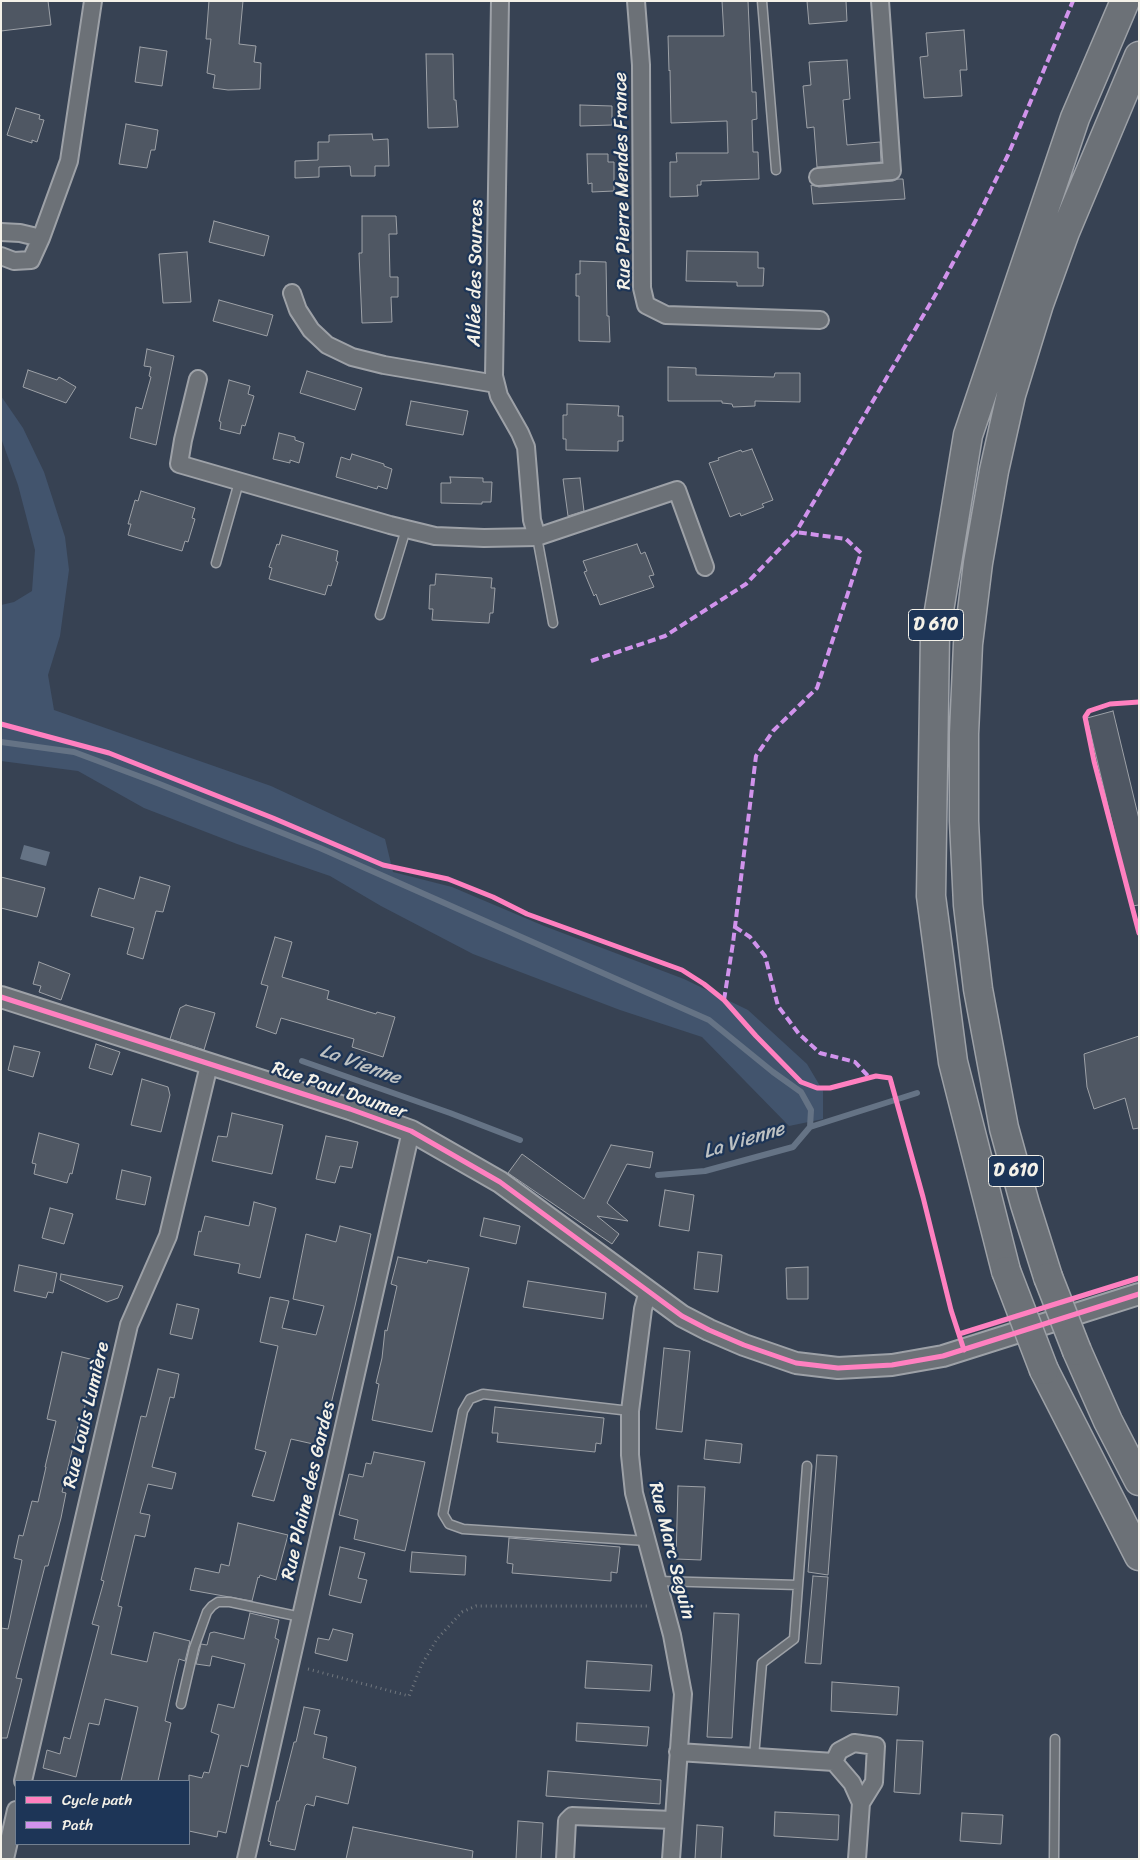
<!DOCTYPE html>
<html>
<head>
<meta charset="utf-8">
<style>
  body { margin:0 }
  #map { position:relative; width:1140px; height:1860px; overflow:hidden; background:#374253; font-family:Sriracha,sans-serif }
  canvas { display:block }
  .frame { position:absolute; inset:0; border:2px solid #f4f1e8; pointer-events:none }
  .legend { position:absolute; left:15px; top:1780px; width:175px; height:65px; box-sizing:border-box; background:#1d3557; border:1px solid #738091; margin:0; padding:6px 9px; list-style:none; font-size:15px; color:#f4f1e8 }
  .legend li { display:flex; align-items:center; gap:10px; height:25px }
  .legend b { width:25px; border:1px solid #738091 }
</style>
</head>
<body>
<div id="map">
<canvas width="1140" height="1860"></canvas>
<div class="frame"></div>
<ul class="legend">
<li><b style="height:6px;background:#ff80c0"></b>Cycle path</li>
<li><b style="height:6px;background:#d193ec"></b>Path</li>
</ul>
</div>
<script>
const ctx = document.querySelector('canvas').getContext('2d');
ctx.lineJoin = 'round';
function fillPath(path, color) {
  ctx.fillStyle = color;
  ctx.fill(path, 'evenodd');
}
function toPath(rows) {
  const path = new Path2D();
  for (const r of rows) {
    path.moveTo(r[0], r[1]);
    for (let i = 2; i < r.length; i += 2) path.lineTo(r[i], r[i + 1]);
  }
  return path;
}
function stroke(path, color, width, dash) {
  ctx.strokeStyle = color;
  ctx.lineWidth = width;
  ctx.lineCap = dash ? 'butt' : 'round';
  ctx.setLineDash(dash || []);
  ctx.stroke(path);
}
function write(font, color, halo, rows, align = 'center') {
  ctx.font = font + ' Sriracha,sans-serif';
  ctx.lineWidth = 4.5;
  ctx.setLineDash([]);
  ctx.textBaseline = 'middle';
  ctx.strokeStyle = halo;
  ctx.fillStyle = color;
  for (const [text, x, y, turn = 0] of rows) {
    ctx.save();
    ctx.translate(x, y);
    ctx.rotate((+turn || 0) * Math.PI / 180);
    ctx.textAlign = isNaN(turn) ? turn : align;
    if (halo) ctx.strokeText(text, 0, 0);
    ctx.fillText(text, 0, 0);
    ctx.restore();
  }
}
fillPath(toPath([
  [1,396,23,428,44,472,65,537,69,570,60,636,48,675,54,710,271,786,385,839,393,872,452,887,544,926,684,979,748,1010,807,1064,823,1091,823,1119,789,1126,702,1037,620,1010,473,954,381,906,330,876,237,844,144,808,78,771,1,761,1,605,14,602,32,591,35,550,18,485,1,438]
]), '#42546d');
fillPath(toPath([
  [24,845,50,852,46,866,20,859]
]), '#657385');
stroke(toPath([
  [1,742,74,752,157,783,320,848,709,1020,773,1072,801,1092,811,1110,810,1127],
  [302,1061,450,1113,520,1140],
  [658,1175,705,1171,793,1147,810,1127,917,1093]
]), '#657385', 6);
const building = toPath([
  [1,1,48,1,51,25,1,31,1,1],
  [209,1,243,1,239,44,256,46,254,62,261,63,260,89,228,90,213,88,215,75,207,73,211,39,206,39,209,1],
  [722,1,748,1,752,92,756,92,757,119,752,120,753,152,758,152,759,179,701,181,701,185,697,185,698,196,670,197,670,162,677,162,676,153,728,153,727,121,671,123,670,70,669,71,668,36,724,36,722,1],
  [807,1,846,1,847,21,809,24,807,1],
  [964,30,967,70,960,70,962,96,924,98,920,57,928,56,926,33,964,30],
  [140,47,167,51,162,86,135,82,140,47],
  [426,54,453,54,454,100,456,100,458,127,428,128,426,54],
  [847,60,850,99,843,100,847,145,880,142,881,162,817,167,814,127,807,128,803,86,811,85,809,62,847,60],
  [580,105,612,106,612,125,580,126,580,105],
  [16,108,40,115,39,119,44,120,37,142,32,140,32,143,7,135,16,108],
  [126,124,158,130,155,150,151,150,147,168,119,164,126,124],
  [372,134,373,140,388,139,389,166,375,166,375,176,351,176,350,166,319,167,319,177,295,178,295,161,318,160,318,142,329,142,329,135,372,134],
  [587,154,608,154,608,162,614,162,614,191,592,192,592,183,588,184,587,154],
  [898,179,903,179,905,199,813,204,811,185,819,187,893,181,898,179],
  [362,216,396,216,397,234,389,234,390,277,398,277,398,297,391,297,392,322,362,323,359,253,362,253,362,216],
  [214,221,269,236,264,256,209,242,214,221],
  [687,251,758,252,758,268,764,268,763,286,737,286,737,282,686,281,687,251],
  [187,252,191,302,163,303,159,254,187,252],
  [580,261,606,262,607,316,609,316,610,342,579,341,579,296,576,296,576,274,580,274,580,261],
  [219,300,273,315,267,336,213,321,219,300],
  [147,349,174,356,156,445,130,438,136,407,142,409,151,377,149,376,151,367,144,366,147,349],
  [668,367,696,368,696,375,774,377,775,373,800,373,800,402,755,401,755,406,733,407,732,404,722,403,722,401,668,401,668,367],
  [28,370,57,380,59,377,76,387,66,403,23,387,28,370],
  [307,371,362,388,355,410,300,393,307,371],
  [229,380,250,386,248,394,254,396,245,426,242,425,240,434,220,429,221,422,219,421,229,380],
  [411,401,468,411,463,435,406,425,411,401],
  [567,404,619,406,618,416,623,416,623,441,618,441,618,451,566,450,566,439,563,439,563,415,567,415,567,404],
  [279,433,295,437,295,440,304,443,299,463,290,460,290,463,273,459,279,433],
  [752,449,773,500,762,504,764,507,741,516,740,513,730,517,709,463,719,460,718,458,741,450,742,452,752,449],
  [352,454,384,464,384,466,392,469,387,489,378,486,377,489,336,477,341,457,350,460,352,454],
  [450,477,483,478,483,482,492,482,491,502,482,502,482,504,441,503,441,483,451,483,450,477],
  [580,478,584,511,568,516,563,479,580,478],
  [141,491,195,508,192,518,195,519,188,542,185,541,182,551,128,535,131,524,128,524,135,500,138,501,141,491],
  [282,535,338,551,336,561,338,562,331,586,328,585,325,595,269,579,272,568,269,567,277,544,279,545,282,535],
  [637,544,641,554,645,552,654,575,649,576,654,587,600,605,596,594,594,596,584,572,587,571,583,561,637,544],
  [436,574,492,578,491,588,495,588,493,613,490,613,489,623,432,620,433,609,429,609,430,585,435,585,436,574],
  [1113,711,1139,819,1139,905,1132,906,1087,718,1113,711],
  [1,877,45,888,37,917,1,908,1,877],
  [140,877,170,886,163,912,156,911,143,959,127,954,134,928,91,916,99,888,134,899,140,877],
  [275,937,292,942,282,977,329,991,327,999,376,1014,377,1012,395,1017,383,1057,352,1047,354,1039,281,1018,276,1034,256,1027,268,986,261,984,275,937],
  [39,962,70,974,61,1000,39,992,41,986,33,984,39,962],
  [186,1005,215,1013,204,1050,170,1039,180,1008,186,1005],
  [1139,1036,1139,1128,1133,1129,1125,1098,1094,1109,1087,1087,1084,1054,1139,1036],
  [96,1044,120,1052,112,1075,89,1068,96,1044],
  [14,1046,40,1052,33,1077,8,1070,14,1046],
  [142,1079,168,1087,170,1095,161,1132,131,1125,142,1079],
  [232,1113,283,1125,272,1174,212,1161,218,1136,227,1137,232,1113],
  [39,1133,79,1144,72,1174,70,1173,67,1183,34,1174,36,1164,32,1163,39,1133],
  [326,1136,358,1142,352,1168,340,1166,335,1183,316,1179,326,1136],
  [611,1145,653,1152,650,1168,627,1164,607,1203,628,1221,597,1216,619,1234,612,1244,508,1173,522,1154,584,1199,611,1145],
  [122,1170,151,1177,145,1205,116,1199,122,1170],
  [665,1190,694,1195,689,1231,659,1226,665,1190],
  [254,1202,276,1208,260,1278,238,1273,240,1264,194,1255,199,1231,201,1232,205,1216,249,1226,254,1202],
  [50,1208,73,1214,64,1244,42,1238,50,1208],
  [484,1218,520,1226,516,1244,480,1236,484,1218],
  [340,1226,371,1234,355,1306,329,1412,322,1446,291,1439,274,1501,252,1496,266,1452,255,1449,278,1346,260,1342,270,1297,289,1301,282,1328,316,1335,324,1306,293,1299,306,1234,336,1242,340,1226],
  [698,1252,722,1255,718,1292,694,1289,698,1252],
  [398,1257,427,1263,428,1260,469,1268,432,1432,372,1420,379,1384,376,1383,382,1358,385,1330,387,1331,397,1286,391,1284,398,1257],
  [19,1265,57,1273,53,1293,48,1292,46,1298,14,1291,19,1265],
  [808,1267,808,1299,787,1299,786,1268,808,1267],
  [61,1274,123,1286,118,1298,107,1302,60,1280,61,1274],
  [528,1281,606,1293,603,1319,523,1307,528,1281],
  [177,1304,199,1309,192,1339,170,1334,177,1304],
  [664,1348,690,1351,682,1432,656,1429,664,1348],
  [62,1352,94,1360,81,1426,78,1426,62,1492,66,1493,61,1518,48,1566,45,1566,16,1678,22,1679,7,1738,1,1738,1,1628,8,1629,22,1560,14,1558,19,1535,23,1536,32,1501,38,1502,46,1467,45,1467,56,1421,47,1419,62,1352],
  [158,1369,179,1374,174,1398,170,1397,152,1467,176,1473,172,1489,148,1484,140,1513,150,1515,145,1537,135,1535,118,1606,122,1607,111,1654,147,1662,154,1632,190,1641,185,1661,179,1659,174,1680,165,1721,171,1723,158,1781,121,1781,138,1707,105,1699,99,1725,89,1723,76,1777,43,1768,47,1750,60,1754,64,1737,70,1739,99,1626,92,1624,104,1581,101,1580,141,1416,146,1417,158,1369],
  [495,1407,604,1418,601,1444,596,1443,595,1452,497,1442,498,1433,492,1433,495,1407],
  [706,1440,742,1444,740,1463,704,1459,706,1440],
  [374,1452,425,1462,405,1551,354,1539,358,1520,339,1515,349,1474,363,1477,366,1463,371,1464,374,1452],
  [817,1455,837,1456,828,1575,808,1572,817,1455],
  [678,1486,705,1487,701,1560,676,1559,678,1486],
  [238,1523,288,1535,276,1580,260,1575,259,1578,258,1577,252,1601,190,1590,195,1568,219,1573,221,1564,229,1566,238,1523],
  [509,1538,620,1547,617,1573,611,1572,611,1581,512,1573,513,1564,507,1563,509,1538],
  [340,1547,365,1553,358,1578,367,1580,361,1603,329,1595,340,1547],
  [412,1552,466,1556,465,1575,410,1572,412,1552],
  [813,1576,828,1577,821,1664,805,1663,813,1576],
  [250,1613,279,1620,275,1638,279,1640,248,1767,241,1765,226,1833,218,1831,217,1837,189,1831,189,1775,202,1778,204,1772,209,1773,219,1735,211,1732,218,1704,234,1708,245,1664,212,1656,210,1666,196,1664,201,1644,207,1645,210,1633,214,1632,244,1639,250,1613],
  [714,1613,739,1614,732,1738,707,1737,714,1613],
  [333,1629,353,1634,347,1661,315,1653,318,1638,329,1640,333,1629],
  [587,1661,652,1665,650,1691,585,1688,587,1661],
  [832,1682,899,1687,897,1715,831,1711,832,1682],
  [304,1707,320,1710,314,1734,327,1737,323,1758,356,1767,348,1804,316,1796,314,1806,307,1804,305,1806,295,1850,270,1845,271,1842,268,1841,277,1801,279,1801,294,1742,296,1742,304,1707],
  [577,1723,649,1727,647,1746,576,1741,577,1723],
  [897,1740,923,1741,920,1794,894,1792,897,1740],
  [548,1771,661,1780,660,1804,546,1796,548,1771],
  [775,1812,839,1815,838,1840,774,1836,775,1812],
  [962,1813,1003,1815,1001,1844,960,1841,962,1813],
  [518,1821,543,1823,541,1859,516,1859,518,1821],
  [697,1825,723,1827,721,1859,695,1859,697,1825],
  [353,1827,473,1851,472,1859,346,1859,353,1827]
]);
fillPath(building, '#4f5763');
stroke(building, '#9da1a7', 1);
const service = toPath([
  [762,1,776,170],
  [537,537,553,623],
  [216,563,239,482],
  [380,615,406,529],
  [630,1411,483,1394,470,1399,463,1411,443,1514,449,1524,463,1529,647,1541],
  [658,1581,798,1585],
  [181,1704,194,1648,207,1612,212,1606,218,1602,230,1602,301,1617],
  [754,1757,762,1663,794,1639,807,1466],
  [1054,1859,1055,1739]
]);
const minor = toPath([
  [500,1,494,376,499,396,520,433,526,447,532,520,537,537],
  [636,1,641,65,642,288,646,305,666,315,820,320],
  [818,177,892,171,880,1],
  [1,232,20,233,41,238],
  [1,256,14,261,31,260,41,238,69,161,93,1],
  [292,293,298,310,311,330,327,345,352,357,384,365,496,384],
  [198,379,183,440,179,464,390,525,435,536,484,538,537,537,677,490,705,567],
  [648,1291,643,1309,630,1411,630,1455,634,1493,672,1635,683,1694,671,1859],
  [678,1752,834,1762,852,1783,861,1803,857,1859],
  [834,1762,839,1751,854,1743,876,1746,874,1782,861,1803],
  [23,1781,129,1325,168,1236,209,1065],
  [5,1859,16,1810],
  [246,1859,411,1131],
  [565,1859,567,1821,572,1816,673,1820]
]);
const tertiary = toPath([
  [1,997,350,1109,411,1131,500,1182,682,1316,709,1330,744,1345,796,1363,838,1368,892,1365,943,1356,1139,1294]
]);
const trunk = toPath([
  [1006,1271,953,1062,931,896,935,635,968,435,1075,118,1125,1],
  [1048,1277,1025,1204,1004,1128,978,989,968,905,964,821,964,734,968,644,978,563,994,471,1011,395,1039,304,1065,232,1139,56],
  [1077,1351,1108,1421,1139,1481],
  [1044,1370,1139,1556]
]);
stroke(service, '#9da1a7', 11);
stroke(minor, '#9da1a7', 20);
stroke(tertiary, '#9da1a7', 24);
stroke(trunk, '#9da1a7', 31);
stroke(toPath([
  [308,1669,409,1696,422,1664,437,1639,462,1612,476,1606,647,1606]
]), '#72787f', 3, [1, 4]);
stroke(service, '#6c7177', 8);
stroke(minor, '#6c7177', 16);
stroke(tertiary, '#6c7177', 20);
stroke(trunk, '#6c7177', 28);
const trunkBridge = toPath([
  [1006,1271,1044,1370],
  [1048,1277,1077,1351]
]);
stroke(trunkBridge, '#9da1a7', 31, []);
stroke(trunkBridge, '#6c7177', 28);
stroke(toPath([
  [591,661,665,636,746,584,796,532,940,287,978,216,1008,155,1073,1],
  [735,927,750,937,765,956,778,1006,799,1034,820,1053,855,1062,870,1078],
  [724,1000,733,943,756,756,773,731,817,688,861,553,846,539,796,532]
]), '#d193ec', 4, [8, 4]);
stroke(toPath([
  [1139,702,1110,704,1089,711,1085,717,1094,761,1139,933],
  [1,724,109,753,273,818,383,865,448,879,493,897,527,914,682,970,704,984,724,1000,756,1036,801,1082,817,1088,830,1088,876,1076,890,1078,923,1197,951,1310,964,1350],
  [1,997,350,1109,411,1131,500,1182,682,1316,709,1330,744,1345,796,1363,838,1368,892,1365,943,1356,1139,1294],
  [959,1334,1139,1278]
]), '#ff80c0', 5);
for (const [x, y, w] of [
  [936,625,55],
  [1016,1171,55]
]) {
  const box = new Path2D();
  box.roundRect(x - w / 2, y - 15.5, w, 31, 4);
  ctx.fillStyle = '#1d3557';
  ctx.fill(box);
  stroke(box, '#f4f1e8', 1);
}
write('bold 18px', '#f4f1e8', null, [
  ["D 610",936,625],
  ["D 610",1016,1171]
]);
write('19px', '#f4f1e8', '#1d3557', [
  ["Rue Pierre Mendes France",623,181,-91],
  ["Allée des Sources",476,273,-89],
  ["Rue Paul Doumer",339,1091,19],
  ["Rue Louis Lumière",87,1415,-77],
  ["Rue Plaine des Gardes",309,1491,-77],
  ["Rue Marc Seguin",671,1551,76]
]);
write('italic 20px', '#bdc1c2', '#1d3557', [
  ["La Vienne",360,1065,20],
  ["La Vienne",744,1141,-17]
]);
</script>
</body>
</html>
